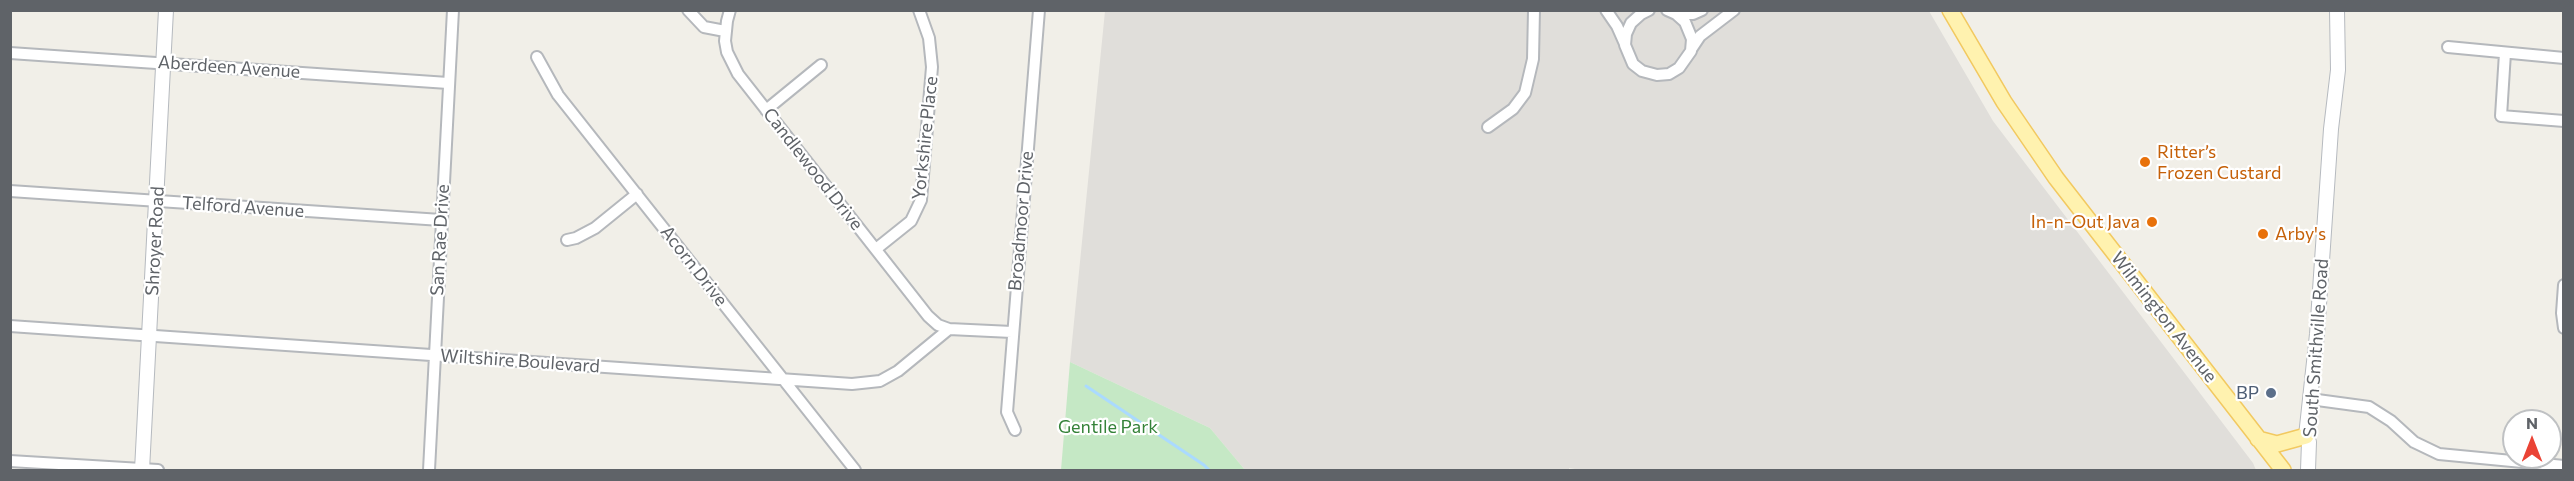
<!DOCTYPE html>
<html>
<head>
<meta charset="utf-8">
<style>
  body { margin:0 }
  #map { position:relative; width:2574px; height:481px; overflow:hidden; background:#f1efe8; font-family:Commissioner,sans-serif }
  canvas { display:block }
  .frame { position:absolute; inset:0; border:12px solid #5f6368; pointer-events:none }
  .north { position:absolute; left:2502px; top:409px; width:60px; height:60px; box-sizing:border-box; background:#fff; border:2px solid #bfc1c3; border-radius:50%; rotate:0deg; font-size:16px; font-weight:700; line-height:24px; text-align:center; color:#5f6368 }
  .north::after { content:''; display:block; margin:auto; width:21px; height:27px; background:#ea4335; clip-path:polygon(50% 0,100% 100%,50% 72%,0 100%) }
</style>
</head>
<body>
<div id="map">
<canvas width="2574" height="481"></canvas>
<div class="frame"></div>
<div class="north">N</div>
</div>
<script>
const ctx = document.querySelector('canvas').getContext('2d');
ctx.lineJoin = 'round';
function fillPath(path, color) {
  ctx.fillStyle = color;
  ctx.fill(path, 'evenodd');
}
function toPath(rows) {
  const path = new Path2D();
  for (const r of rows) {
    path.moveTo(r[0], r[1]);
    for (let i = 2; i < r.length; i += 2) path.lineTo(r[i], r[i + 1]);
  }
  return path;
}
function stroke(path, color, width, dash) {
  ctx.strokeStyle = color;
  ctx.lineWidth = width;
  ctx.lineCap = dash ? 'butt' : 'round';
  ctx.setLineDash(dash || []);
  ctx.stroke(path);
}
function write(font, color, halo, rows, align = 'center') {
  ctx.font = font + ' Commissioner,sans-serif';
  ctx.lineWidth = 4.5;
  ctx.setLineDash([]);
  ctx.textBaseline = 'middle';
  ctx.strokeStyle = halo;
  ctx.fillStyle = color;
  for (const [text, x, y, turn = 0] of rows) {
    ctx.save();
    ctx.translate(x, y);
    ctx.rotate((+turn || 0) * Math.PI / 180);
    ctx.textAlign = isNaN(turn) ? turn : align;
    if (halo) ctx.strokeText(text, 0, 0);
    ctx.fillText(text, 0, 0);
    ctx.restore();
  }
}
fillPath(toPath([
  [1105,11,1929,11,1993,121,2253,463,2256,470,1581,470,1569,468,1569,470,1245,470,1210,428,1070,362]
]), '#e0deda');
fillPath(toPath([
  [1070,362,1210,428,1245,470,1061,470]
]), '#c5e8c5');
stroke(toPath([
  [1086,386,1204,465,1209,470]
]), '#aadaff', 3);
const minor = toPath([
  [688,10,704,27,725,31],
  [730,10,727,21,725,41,727,52,738,74,928,316,938,325,949,329],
  [1606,10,1617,26,1625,44],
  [1649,10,1641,14,1631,23,1626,34,1625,45,1633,64,1642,71,1657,75,1669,74,1679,68,1691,51,1692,39,1685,22,1676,14,1667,10],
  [1676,14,1693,14,1702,10],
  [2448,47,2564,58],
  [1692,48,1700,36,1734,10],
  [10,53,448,83],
  [2505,53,2501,116,2564,121],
  [537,57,558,95,855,470],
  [766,110,821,65],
  [1488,127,1513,109,1525,93,1533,59,1534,10],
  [10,191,441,220],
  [567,240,576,238,595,228,637,194],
  [876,249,911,221,921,200,932,67,929,38,919,10],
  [2564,285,2562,313,2564,328],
  [10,326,852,384,880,381,898,371,949,329,1012,332],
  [2310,399,2369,407,2391,421,2414,442,2439,454,2564,466],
  [1015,430,1007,412,1039,10],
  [10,461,158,470],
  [429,470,453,10]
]);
const secondary = toPath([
  [142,470,166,10],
  [2308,470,2309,442,2306,436,2317,334,2331,129,2338,70,2337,10]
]);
const primary = toPath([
  [1950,10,2004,102,2056,178,2283,470],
  [2258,439,2277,444,2306,436]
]);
stroke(minor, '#b5b8bc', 14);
stroke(secondary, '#b6babf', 16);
stroke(primary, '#f2c960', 18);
stroke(minor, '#fff', 10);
stroke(secondary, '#fff', 14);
stroke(primary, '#fff2af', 15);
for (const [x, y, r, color] of [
  [2145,162,6,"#e8710a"],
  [2152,222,6,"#e8710a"],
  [2263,234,6,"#e8710a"],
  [2271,393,6,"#5c6f8a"]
]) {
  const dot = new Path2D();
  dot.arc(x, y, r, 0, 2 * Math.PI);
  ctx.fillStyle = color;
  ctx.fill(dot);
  stroke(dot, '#fff', 2);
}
write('18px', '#5f6368', '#fff', [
  ["Aberdeen Avenue",229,67,4],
  ["Yorkshire Place",925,138,-84],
  ["Candlewood Drive",813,169,52],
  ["Telford Avenue",243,207,4],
  ["Broadmoor Drive",1021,221,-85],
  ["San Rae Drive",440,240,-87],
  ["Shroyer Road",155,241,-87],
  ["Acorn Drive",694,266,52],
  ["Wilmington Avenue",2164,317,52],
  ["South Smithville Road",2316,348,-86],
  ["Wiltshire Boulevard",520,361,4]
]);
write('18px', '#c56008', '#fff', [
  ["Ritter’s",2157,152],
  ["Frozen Custard",2157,173],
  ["In-n-Out Java",2140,222,"right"],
  ["Arby's",2275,234]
], 'left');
write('18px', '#4e5e75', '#fff', [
  ["BP",2259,393]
], 'right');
write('18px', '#348238', '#fff', [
  ["Gentile Park",1108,427]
]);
</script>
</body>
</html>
